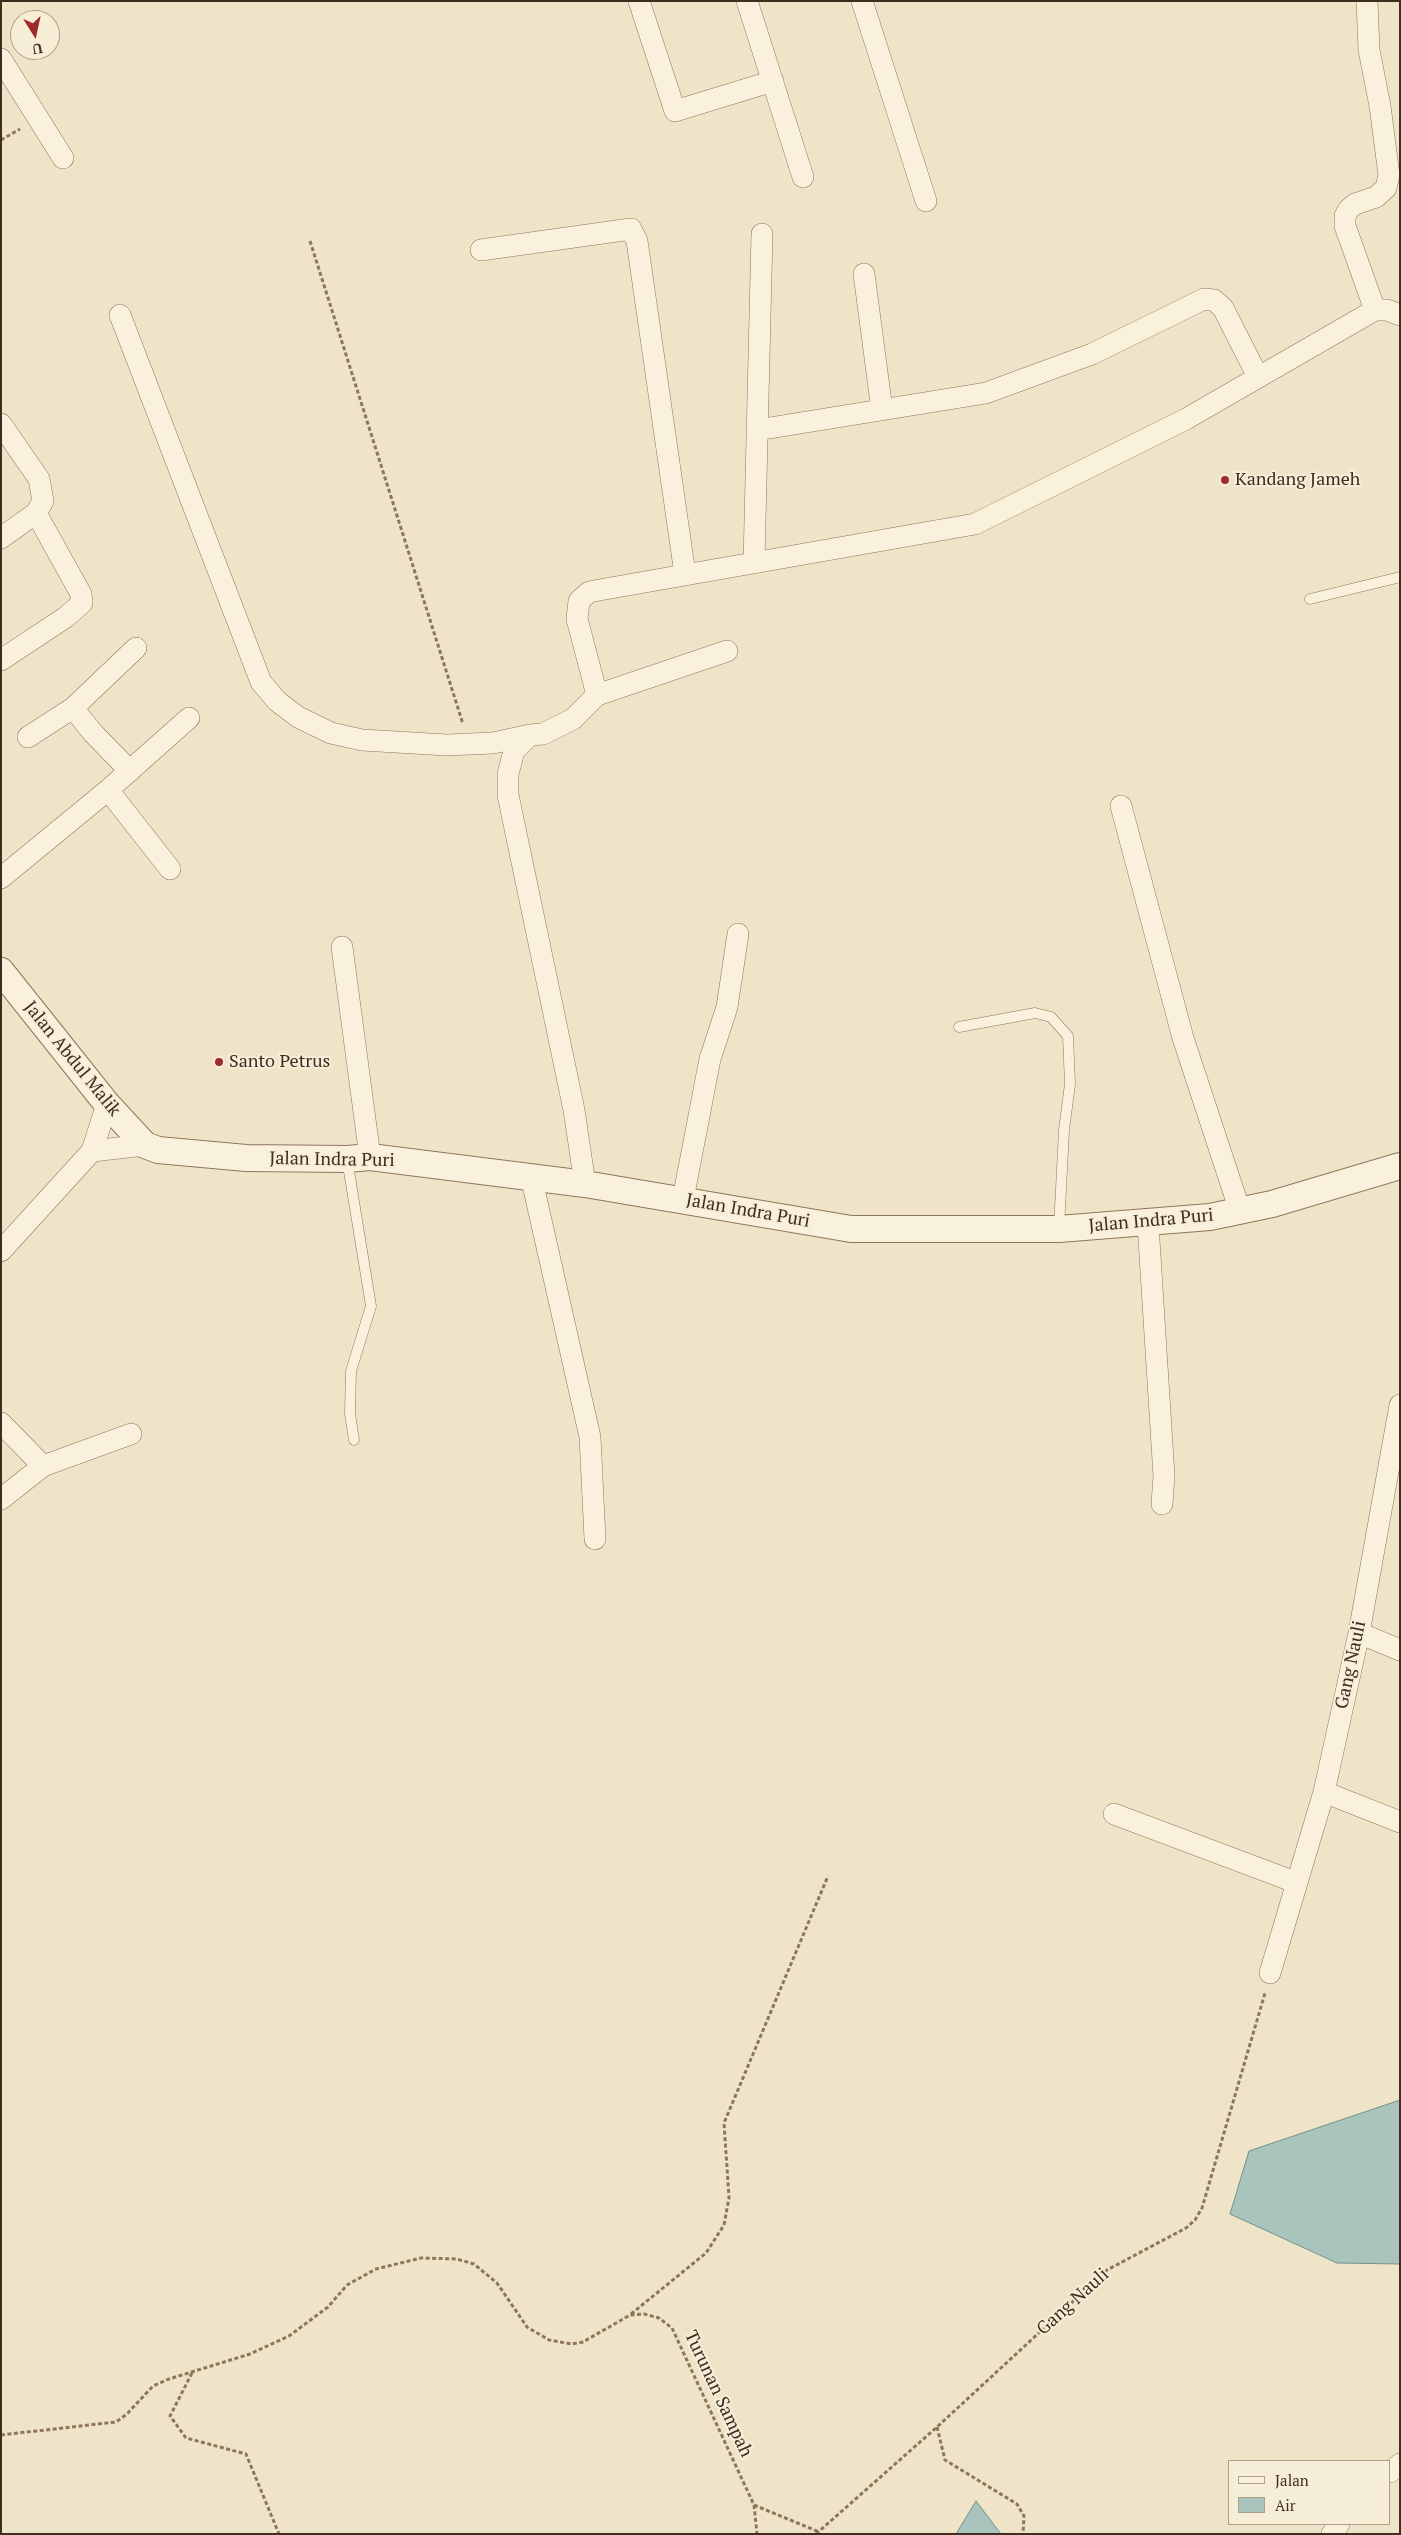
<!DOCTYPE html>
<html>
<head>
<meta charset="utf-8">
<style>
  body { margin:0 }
  #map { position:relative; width:1401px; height:2535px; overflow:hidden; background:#f0e4c8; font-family:"PT Serif",serif }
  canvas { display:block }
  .frame { position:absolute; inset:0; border:2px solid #3d2e20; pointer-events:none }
  .legend { position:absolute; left:1228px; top:2460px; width:162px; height:65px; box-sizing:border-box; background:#f7eed8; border:1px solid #ada18e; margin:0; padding:6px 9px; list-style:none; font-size:15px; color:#3d2e20 }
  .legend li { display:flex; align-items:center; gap:10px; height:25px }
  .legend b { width:25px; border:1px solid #ada18e }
  .north { position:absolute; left:10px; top:10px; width:50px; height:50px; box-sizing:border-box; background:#f7eed8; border:1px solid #ada18e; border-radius:50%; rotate:170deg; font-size:14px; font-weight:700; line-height:20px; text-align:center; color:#3d2e20 }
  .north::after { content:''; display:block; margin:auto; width:18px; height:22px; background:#9e2a2b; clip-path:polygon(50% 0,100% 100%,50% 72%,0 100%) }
</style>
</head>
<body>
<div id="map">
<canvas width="1401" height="2535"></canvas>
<div class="frame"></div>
<ul class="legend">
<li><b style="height:6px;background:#faf1dc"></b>Jalan</li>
<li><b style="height:14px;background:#a9c4bc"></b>Air</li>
</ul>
<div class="north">U</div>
</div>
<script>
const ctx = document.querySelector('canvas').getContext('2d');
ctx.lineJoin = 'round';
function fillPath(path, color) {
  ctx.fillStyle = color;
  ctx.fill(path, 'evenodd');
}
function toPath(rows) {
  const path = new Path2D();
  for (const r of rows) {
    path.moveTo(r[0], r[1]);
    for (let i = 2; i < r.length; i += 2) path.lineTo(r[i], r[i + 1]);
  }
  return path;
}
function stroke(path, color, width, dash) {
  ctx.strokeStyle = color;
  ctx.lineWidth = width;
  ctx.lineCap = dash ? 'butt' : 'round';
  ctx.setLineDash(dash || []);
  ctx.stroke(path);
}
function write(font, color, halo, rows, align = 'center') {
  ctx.font = font + ' "PT Serif",serif';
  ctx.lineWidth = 4;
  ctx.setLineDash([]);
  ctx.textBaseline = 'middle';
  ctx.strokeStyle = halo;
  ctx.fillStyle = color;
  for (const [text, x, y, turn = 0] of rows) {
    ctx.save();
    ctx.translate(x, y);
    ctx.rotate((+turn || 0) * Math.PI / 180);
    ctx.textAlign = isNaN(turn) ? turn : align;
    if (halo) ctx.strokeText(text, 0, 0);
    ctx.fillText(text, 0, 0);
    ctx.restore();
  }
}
const water = toPath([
  [1400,2100,1400,2264,1337,2263,1230,2214,1249,2151,1400,2100],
  [976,2501,1001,2534,956,2534,976,2501]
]);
fillPath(water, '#a9c4bc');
stroke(water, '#6f938a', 1);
const service = toPath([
  [1310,599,1400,577],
  [959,1027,1035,1013,1051,1017,1068,1036,1070,1084,1064,1130,1059,1228],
  [347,1159,371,1306,351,1371,350,1414,354,1440]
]);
const minor = toPath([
  [639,1,675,111,773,81],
  [747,1,803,177],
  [862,1,926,201],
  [1367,1,1369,50,1380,106,1389,175,1386,188,1376,197,1355,204,1349,209,1345,216,1345,226,1375,310],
  [1,59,63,158],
  [481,250,631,229,637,241,685,574],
  [864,274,882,410],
  [120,315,261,682,277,701,298,717,331,733,362,740,447,745,493,743,530,735],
  [1,424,39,479,43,501,36,513,1,538],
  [757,430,986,393,1092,354,1204,299,1214,300,1223,308,1258,377],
  [754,562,762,234],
  [1,660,66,617,82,603,81,594,36,513],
  [597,695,727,651],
  [28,737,73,708],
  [130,771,93,733,73,708,136,648],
  [108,790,170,869],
  [1121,806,1183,1038,1240,1211],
  [1,878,108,790,189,718],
  [342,947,370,1157],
  [92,1151,145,1145],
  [531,1176,590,1437,595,1539],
  [585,1184,574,1110,508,795,508,774,514,751,530,735,543,734,573,719,597,695,577,619,579,601,589,592,605,589,975,524,1186,419,1375,310,1387,310,1400,315],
  [683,1199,710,1059,727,1007,738,934],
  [1148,1224,1164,1476,1162,1504],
  [1,1251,92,1151,107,1104],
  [1,1423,43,1466],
  [1,1499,43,1466,131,1434],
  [1359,1633,1400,1650],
  [1324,1792,1400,1822],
  [1114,1814,1295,1882],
  [1270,1973,1324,1792,1359,1633,1400,1405],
  [1390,2472,1400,2464],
  [1332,2534,1339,2524]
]);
const tertiary = toPath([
  [1,971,107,1104,145,1145,158,1150,246,1158,347,1159,370,1157,585,1184,851,1229,1059,1229,1210,1217,1272,1204,1400,1166]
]);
stroke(service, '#8d765c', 11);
stroke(minor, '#8d765c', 22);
stroke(tertiary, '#8d765c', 28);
stroke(toPath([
  [1,140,20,129],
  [310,241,463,724],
  [631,2314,706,2253,724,2225,729,2198,724,2123,828,1876],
  [192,2373,170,2416,186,2438,246,2454,279,2534],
  [937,2427,945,2460,1017,2504,1024,2516,1023,2534],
  [1,2435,116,2422,127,2414,153,2386,169,2379,250,2354,289,2336,328,2307,347,2285,376,2269,421,2258,457,2259,474,2264,497,2283,527,2327,549,2340,572,2344,583,2342,630,2315,644,2314,659,2318,672,2328,754,2505,819,2532],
  [754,2505,757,2534],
  [816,2534,937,2427,1107,2270,1186,2228,1195,2220,1202,2208,1265,1993]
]), '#8d765c', 3, [4, 2.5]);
stroke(service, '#faf1dc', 10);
stroke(minor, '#faf1dc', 21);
stroke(tertiary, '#faf1dc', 26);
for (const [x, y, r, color] of [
  [1225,480,5,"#9e2a2b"],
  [219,1062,5,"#9e2a2b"]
]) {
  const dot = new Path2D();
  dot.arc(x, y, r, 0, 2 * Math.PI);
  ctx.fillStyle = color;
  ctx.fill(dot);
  stroke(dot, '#f7eed8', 2);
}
write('18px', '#3d2e20', '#f7eed8', [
  ["Kandang Jameh",1235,480],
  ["Santo Petrus",229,1062]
], 'left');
write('18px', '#3d2e20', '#f7eed8', [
  ["Jalan Abdul Malik",72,1059,51],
  ["Jalan Indra Puri",332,1160,1],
  ["Jalan Indra Puri",748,1211,10],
  ["Jalan Indra Puri",1151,1221,-5],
  ["Gang Nauli",1351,1665,-78],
  ["Gang Nauli",1073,2302,-42],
  ["Turunan Sampah",718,2394,65]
]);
</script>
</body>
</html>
